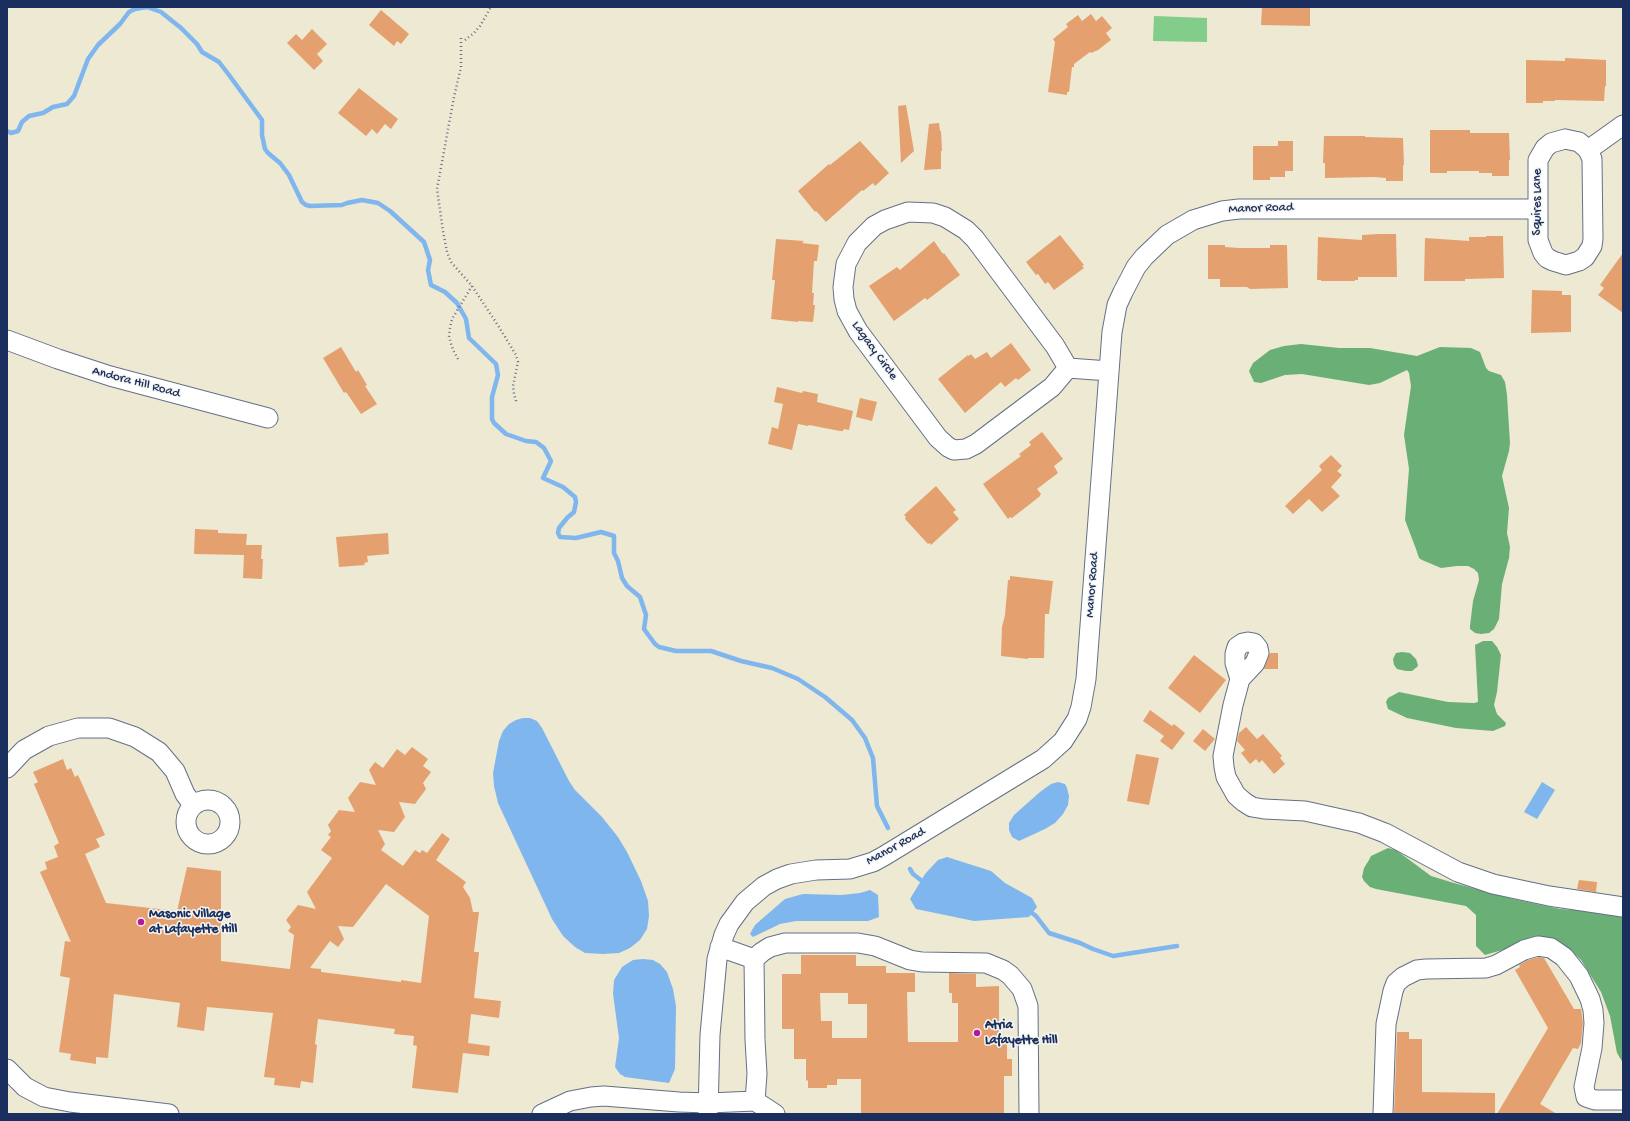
<!DOCTYPE html>
<html>
<head>
<meta charset="utf-8">
<style>
  body { margin:0 }
  #map { position:relative; width:1630px; height:1121px; overflow:hidden; background:#ede9d2; font-family:"Gochi Hand",sans-serif }
  canvas { display:block }
  .frame { position:absolute; inset:0; border:8px solid #1b2f5e; pointer-events:none }
</style>
</head>
<body>
<div id="map">
<canvas width="1630" height="1121"></canvas>
<div class="frame"></div>
</div>
<script>
const ctx = document.querySelector('canvas').getContext('2d');
ctx.lineJoin = 'round';
function fillPath(path, color) {
  ctx.fillStyle = color;
  ctx.fill(path, 'evenodd');
}
function toPath(rows) {
  const path = new Path2D();
  for (const r of rows) {
    if (r.length === 3) {
      path.moveTo(r[0] + r[2], r[1]);
      path.arc(r[0], r[1], r[2], 0, 2 * Math.PI);
      continue;
    }
    path.moveTo(r[0], r[1]);
    for (let i = 2; i < r.length; i += 2) path.lineTo(r[i], r[i + 1]);
  }
  return path;
}
function stroke(path, color, width, dash) {
  ctx.strokeStyle = color;
  ctx.lineWidth = width;
  ctx.lineCap = dash ? 'butt' : 'round';
  ctx.setLineDash(dash || []);
  ctx.stroke(path);
}
function write(font, color, halo, rows, align = 'center') {
  ctx.font = font + ' "Gochi Hand",sans-serif';
  ctx.lineWidth = 3;
  ctx.setLineDash([]);
  ctx.textBaseline = 'middle';
  ctx.strokeStyle = halo;
  ctx.fillStyle = color;
  for (const [text, x, y, turn = 0] of rows) {
    ctx.save();
    ctx.translate(x, y);
    ctx.rotate((+turn || 0) * Math.PI / 180);
    ctx.textAlign = isNaN(turn) ? turn : align;
    if (halo) ctx.strokeText(text, 0, 0);
    ctx.fillText(text, 0, 0);
    ctx.restore();
  }
}
fillPath(toPath([
  [1154,16,1207,18,1207,42,1153,41]
]), '#83cd8a');
fillPath(toPath([
  [1301,344,1339,348,1370,348,1417,356,1440,347,1471,348,1480,352,1486,368,1489,371,1501,375,1505,382,1507,395,1510,443,1509,451,1502,476,1509,508,1507,533,1510,547,1509,558,1502,584,1499,619,1494,629,1489,633,1481,634,1475,633,1470,629,1470,626,1473,601,1479,580,1478,573,1474,569,1468,566,1457,566,1441,568,1422,560,1419,558,1416,549,1405,520,1409,469,1404,435,1411,386,1409,373,1407,370,1380,383,1369,385,1302,374,1285,375,1261,383,1254,382,1249,371,1253,363,1270,350,1284,346],
  [1483,641,1492,641,1497,647,1501,655,1497,692,1494,705,1497,714,1506,723,1505,726,1493,731,1456,728,1407,718,1388,709,1386,702,1388,698,1399,692,1448,702,1474,703,1478,702,1475,645],
  [1402,652,1410,653,1416,659,1418,665,1417,667,1412,671,1406,671,1397,669,1394,665,1393,659,1396,653],
  [1388,848,1396,850,1431,876,1454,883,1513,899,1560,909,1590,911,1623,917,1623,1063,1617,1053,1610,1016,1601,992,1581,960,1566,946,1556,940,1544,938,1485,955,1476,946,1476,915,1466,906,1376,889,1370,887,1364,881,1362,877,1364,868,1369,860,1371,856]
]), '#6ab076');
fillPath(toPath([
  [523,718,530,718,537,721,542,728,569,781,575,790,602,817,618,837,627,852,641,881,648,901,649,916,647,929,640,940,630,948,619,953,603,954,585,953,575,947,563,936,552,919,498,803,494,786,493,773,499,741,503,731,509,724,516,720],
  [1058,782,1065,784,1067,788,1069,796,1068,805,1063,814,1055,823,1045,829,1019,841,1012,837,1009,830,1009,823,1014,815,1040,792,1051,784],
  [1542,782,1555,790,1537,819,1524,812],
  [947,857,991,871,1005,883,1032,898,1037,907,1029,917,974,921,916,909,910,899,925,874,938,860],
  [870,890,878,895,879,917,868,921,796,921,780,924,753,937,750,934,755,925,785,899,803,894,842,895,860,893],
  [643,959,653,960,660,964,667,972,673,989,676,1006,675,1069,669,1083,625,1077,620,1074,615,1067,619,1038,613,994,614,980,622,967,633,960]
]), '#7fb6ee');
stroke(toPath([
  [147,7,161,12,181,28,197,44,202,52,219,62,229,75,262,120,262,135,265,149,268,153,280,163,289,175,302,202,306,205,310,206,342,205,347,203,362,200,378,203,390,211,424,242,430,260,428,270,431,285,445,292,457,303,466,319,469,338,496,364,498,375,492,397,492,419,494,423,506,434,526,441,536,442,544,448,551,461,543,478,563,487,575,497,576,502,574,512,567,518,559,528,558,533,560,537,576,538,601,532,614,536,614,553,618,561,622,578,627,586,640,597,646,615,644,629,655,644,659,647,676,651,711,651,741,661,772,668,798,679,825,697,852,720,865,738,873,758,877,806,888,828],
  [7,131,11,133,18,131,22,122,29,116,43,113,53,107,67,104,74,96,88,59,98,45,120,24,129,12,135,9,147,7],
  [910,869,913,874,926,884],
  [1028,910,1036,916,1049,933,1080,943,1093,949,1113,956,1177,946]
]), '#7fb6ee', 4.5);
fillPath(toPath([
  [1262,7,1310,7,1310,26,1261,25],
  [381,10,409,34,401,44,397,41,394,46,369,25],
  [1091,14,1096,21,1102,16,1112,28,1106,33,1111,40,1098,50,1091,53,1090,52,1074,64,1074,67,1072,67,1069,92,1067,92,1067,95,1048,92,1055,42,1053,39,1068,27,1066,24,1078,15,1082,21],
  [312,29,327,44,317,54,323,61,314,70,287,43,296,34,302,40],
  [1565,58,1606,60,1606,86,1605,86,1604,101,1555,100,1555,101,1543,101,1543,103,1526,103,1526,60,1565,61],
  [359,88,398,119,391,129,385,124,377,134,372,129,366,136,338,113],
  [906,105,914,151,901,163,898,106],
  [939,123,940,131,941,131,942,151,941,151,941,169,924,170,929,124],
  [1430,130,1470,130,1470,133,1509,133,1510,160,1509,160,1509,176,1492,176,1492,173,1479,173,1479,171,1447,171,1447,173,1430,173],
  [1324,136,1365,136,1365,137,1403,138,1404,165,1403,165,1403,181,1386,181,1386,178,1374,177,1325,178,1325,163,1323,163],
  [860,141,889,173,875,186,873,183,863,191,862,190,826,222,816,211,815,212,798,191,829,164,830,165],
  [1278,141,1293,141,1293,171,1285,171,1285,177,1270,177,1270,180,1253,180,1253,146,1278,146],
  [1379,234,1396,234,1397,277,1358,277,1358,280,1355,280,1355,281,1321,281,1321,280,1317,280,1318,237,1362,240,1362,235],
  [1060,235,1084,265,1082,266,1084,268,1054,290,1048,282,1045,284,1038,274,1036,275,1026,262],
  [1486,236,1503,236,1504,278,1465,279,1465,281,1424,281,1425,238,1469,241,1469,237,1486,237],
  [776,239,804,241,802,243,819,245,817,261,814,261,812,293,814,293,813,305,815,305,813,322,798,321,798,322,771,319,775,280,772,280],
  [934,241,943,254,944,253,960,275,927,300,925,298,894,321,869,286,897,267,900,270],
  [1208,245,1225,245,1225,247,1239,248,1270,248,1270,245,1287,245,1288,288,1250,289,1247,287,1220,287,1220,279,1208,279],
  [1623,253,1623,313,1598,295,1604,288,1600,285],
  [1532,290,1562,291,1562,295,1571,295,1571,332,1531,333],
  [1011,343,1031,370,1018,380,1016,378,1005,387,1001,382,965,413,938,379,968,355,969,356,971,354,975,359,987,352,991,358],
  [341,347,356,372,358,370,367,385,365,386,377,404,361,414,346,392,344,393,323,358],
  [777,387,802,393,803,391,818,394,817,402,853,411,849,430,844,429,843,431,840,431,809,425,808,426,798,424,792,450,768,444,772,427,778,429,783,404,774,402],
  [860,398,877,402,872,421,856,417],
  [1042,432,1063,459,1054,466,1058,473,1037,489,1041,494,1039,497,1012,518,1010,517,1008,519,983,484,1021,456,1019,454,1031,445,1029,442],
  [1331,455,1342,466,1337,471,1342,475,1331,487,1340,496,1322,512,1309,499,1293,514,1285,506,1322,470,1319,466],
  [936,486,956,510,953,512,959,519,931,545,930,543,928,544,905,519,906,517,904,515],
  [195,529,218,530,218,533,247,534,246,545,262,545,261,559,263,559,262,579,243,578,244,555,194,554],
  [388,533,389,554,367,556,368,562,364,563,365,565,339,567,336,537],
  [1010,576,1053,581,1049,614,1045,614,1044,658,1028,658,1028,659,1001,656,1002,627,1005,615,1008,580,1010,580],
  [1270,653,1278,653,1278,669,1264,669],
  [1194,655,1226,680,1200,713,1168,688],
  [1150,710,1172,726,1174,724,1185,733,1172,750,1160,741,1164,736,1143,721],
  [1246,727,1257,739,1263,734,1282,756,1280,758,1285,764,1274,774,1262,760,1259,763,1256,759,1250,764,1241,753,1245,750,1237,741,1239,733],
  [1203,729,1215,739,1205,751,1193,741],
  [412,747,428,759,423,766,431,772,423,783,426,789,415,804,399,802,405,817,394,832,378,830,385,844,381,850,403,866,415,850,420,853,422,850,427,853,442,833,450,839,436,860,466,882,463,887,470,898,473,912,479,912,474,952,479,952,474,998,501,1001,499,1018,471,1014,468,1043,490,1046,489,1056,463,1053,458,1093,412,1088,417,1046,413,1045,414,1036,394,1034,395,1029,318,1019,315,1044,317,1045,313,1083,301,1081,300,1088,274,1085,275,1078,264,1077,273,1013,207,1007,204,1031,177,1027,180,1003,114,994,108,1058,96,1057,96,1064,70,1060,71,1054,59,1052,70,978,60,976,65,941,71,942,40,872,47,869,45,862,58,857,54,846,59,843,34,784,38,782,33,772,63,759,67,770,71,768,75,777,78,775,105,835,96,839,100,847,85,854,106,903,177,911,187,867,221,871,221,961,290,969,294,935,288,931,291,927,286,920,298,905,316,909,307,892,332,858,321,850,331,837,328,835,331,831,328,825,339,810,355,812,348,798,360,782,376,785,369,770,375,762,383,768,397,749,405,755],
  [386,884,429,916,421,983,401,980,401,982,321,972,321,969,310,968,330,941,338,947,344,939,338,926,353,927],
  [1136,754,1159,758,1149,805,1127,801],
  [1579,880,1597,882,1596,892,1577,889],
  [801,955,856,955,856,966,886,966,886,973,915,973,915,992,907,992,908,1042,958,1042,958,1003,952,1003,952,993,949,993,949,973,976,974,976,987,999,986,999,1040,1007,1040,1007,1059,1012,1059,1012,1076,1004,1076,1004,1114,861,1114,861,1079,837,1079,837,1085,827,1085,827,1088,808,1088,808,1080,806,1081,806,1059,794,1059,794,1029,782,1029,782,974,801,974],
  [820,993,848,993,848,1004,867,1004,867,1038,832,1038,832,1021,821,1021],
  [1539,957,1544,958,1574,1009,1581,1009,1583,1023,1581,1043,1578,1049,1573,1048,1540,1104,1557,1114,1497,1114,1548,1028,1515,970,1520,967,1519,965,1528,960],
  [1397,1032,1409,1032,1409,1039,1422,1039,1422,1092,1495,1093,1495,1114,1394,1114]
]), '#e4a16f');
const minor = toPath([
  [1565,139,1579,142,1588,150,1592,159,1593,239,1592,246,1585,257,1579,261,1566,265,1553,261,1547,258,1543,253,1538,240,1538,160,1545,148,1551,143,1565,139],
  [1588,150,1623,125],
  [908,212,933,213,945,217,966,230,975,239,1055,346,1068,368,1052,387,976,444,966,449,954,450,948,447,938,438,858,331,847,311,844,299,843,287,846,264,857,243,874,226,885,220,908,212],
  [7,340,58,359,110,376,268,418],
  [1068,368,1109,371],
  [1240,679,1235,663,1235,654,1237,647,1243,643,1248,642,1254,643,1258,648,1259,653,1255,663,1240,679,1233,705,1223,756,1224,767,1226,777,1236,795,1244,802,1252,807,1264,809,1305,811,1359,823,1385,833,1458,872,1493,884,1549,896,1623,907],
  [7,768,24,750,49,736,78,728,109,728,135,737,159,752,175,771,185,794,193,805],
  [208,822,22],
  [720,947,754,959,762,952,770,947,785,943,858,943,875,946,910,960,922,962,986,963,1003,970,1010,975,1022,989,1028,1006,1029,1114],
  [754,959,755,1040,757,1074,755,1101],
  [7,1069,25,1087,44,1097,70,1102,169,1114],
  [542,1114,570,1101,591,1097,604,1096,679,1102,708,1103,755,1101,775,1114],
  [708,1114,710,1035,717,959,724,935,729,924,745,902,764,886,777,879,791,874,816,870,850,869,873,862,884,856,1043,759,1063,741,1077,719,1081,707,1086,679,1112,332,1117,305,1123,292,1136,267,1144,257,1167,235,1193,220,1222,211,1239,209,1538,209],
  [1383,1114,1386,1024,1393,991,1396,983,1403,977,1417,970,1426,969,1486,968,1496,965,1524,950,1538,946,1551,948,1564,957,1579,976,1590,999,1593,1010,1594,1023,1592,1048,1584,1087,1586,1097,1595,1100,1623,1100]
]);
stroke(minor, '#647087', 21);
stroke(toPath([
  [461,38,461,67,454,97,437,189,443,231,447,252,451,262,472,286,499,327,516,355,518,362,513,386,514,394,517,404],
  [465,40,474,33,480,26,491,7],
  [458,359,453,350,449,337,450,328,452,319,472,286]
]), '#647087', 2.5, [1, 3]);
stroke(minor, '#fff', 19);
for (const [x, y, r, color] of [
  [141,922,4,"#b5179e"],
  [977,1033,4,"#b5179e"]
]) {
  const dot = new Path2D();
  dot.arc(x, y, r, 0, 2 * Math.PI);
  ctx.fillStyle = color;
  ctx.fill(dot);
  stroke(dot, '#f6f6f2', 1.5);
}
write('13px', '#1b2f5e', '#f6f6f2', [
  ["Squires Lane",1538,202,-90],
  ["Manor Road",1261,209,-2],
  ["Lagacy Circle",874,351,54],
  ["Andora Hill Road",136,383,15],
  ["Manor Road",1093,585,-86],
  ["Manor Road",896,847,-29]
]);
write('bold 13px', '#1b2f5e', '#f6f6f2', [
  ["Masonic Village",149,915],
  ["at Lafayette Hill",149,930],
  ["Atria",985,1026],
  ["Lafayette Hill",985,1041]
], 'left');
</script>
</body>
</html>
